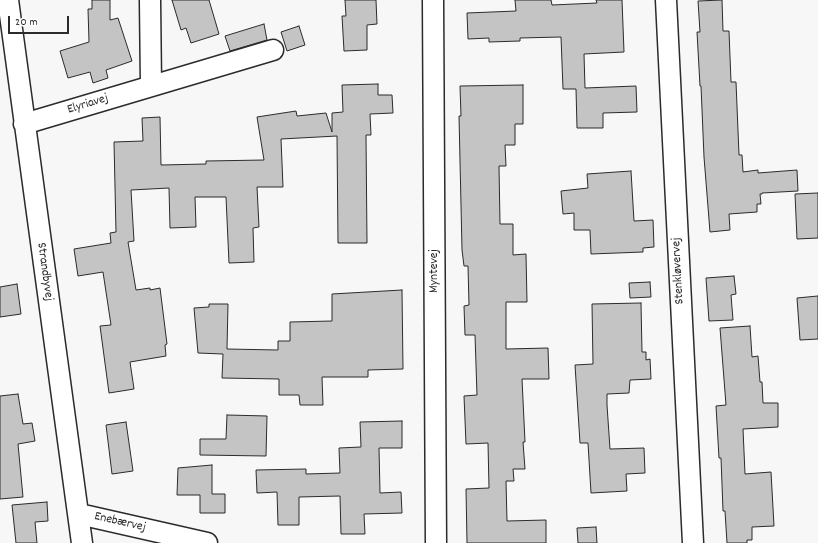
<!DOCTYPE html>
<html>
<head>
<meta charset="utf-8">
<style>
  body { margin:0 }
  #map { position:relative; width:818px; height:543px; overflow:hidden; background:#f7f7f7; font-family:Dekko,sans-serif }
  canvas { display:block }
  .scale { position:absolute; left:8px; top:16px; width:61px; height:18px; box-sizing:border-box; border:2px solid #2b2b2b; border-top:0; padding-left:5px; font-size:12px; line-height:14px; white-space:nowrap; color:#2b2b2b; -webkit-text-stroke:3px #fff; paint-order:stroke }
</style>
</head>
<body>
<div id="map">
<canvas width="818" height="543"></canvas>
<div class="scale">20 m</div>
</div>
<script>
const ctx = document.querySelector('canvas').getContext('2d');
ctx.lineJoin = 'round';
function fillPath(path, color) {
  ctx.fillStyle = color;
  ctx.fill(path, 'evenodd');
}
function toPath(rows) {
  const path = new Path2D();
  for (const r of rows) {
    path.moveTo(r[0], r[1]);
    for (let i = 2; i < r.length; i += 2) path.lineTo(r[i], r[i + 1]);
  }
  return path;
}
function stroke(path, color, width, dash) {
  ctx.strokeStyle = color;
  ctx.lineWidth = width;
  ctx.lineCap = dash ? 'butt' : 'round';
  ctx.setLineDash(dash || []);
  ctx.stroke(path);
}
function write(font, color, halo, rows, align = 'center') {
  ctx.font = font + ' Dekko,sans-serif';
  ctx.lineWidth = 4;
  ctx.setLineDash([]);
  ctx.textBaseline = 'middle';
  ctx.strokeStyle = halo;
  ctx.fillStyle = color;
  for (const [text, x, y, turn = 0] of rows) {
    ctx.save();
    ctx.translate(x, y);
    ctx.rotate((+turn || 0) * Math.PI / 180);
    ctx.textAlign = isNaN(turn) ? turn : align;
    if (halo) ctx.strokeText(text, 0, 0);
    ctx.fillText(text, 0, 0);
    ctx.restore();
  }
}
const building = toPath([
  [92,0,110,0,110,20,118,18,132,61,106,70,108,78,93,83,90,72,68,78,60,51,89,42,88,9,92,9,92,0],
  [172,0,209,0,219,34,191,43,186,28,181,30,172,0],
  [345,0,376,0,377,24,367,25,367,50,344,51,342,16,346,16,345,0],
  [515,0,551,0,552,5,597,3,596,0,622,0,624,52,584,54,585,88,636,86,637,112,603,113,603,128,577,128,576,89,563,89,561,37,520,38,520,41,489,42,489,38,468,39,467,13,516,11,515,0],
  [722,0,723,31,729,31,731,82,736,82,739,155,742,155,743,172,758,170,758,173,797,170,798,191,762,193,762,194,760,194,761,204,757,204,757,212,729,214,730,230,710,232,704,157,701,86,700,86,697,32,700,32,698,1,722,0],
  [264,24,267,40,230,51,225,36,264,24],
  [299,26,305,45,287,51,281,32,299,26],
  [378,84,378,95,392,95,393,113,370,114,371,135,366,135,367,243,338,243,337,136,281,139,283,187,257,187,259,227,253,228,254,262,229,263,226,197,195,197,196,227,170,228,169,188,131,190,134,241,128,242,136,290,150,288,150,290,160,288,167,344,165,345,166,356,130,362,134,389,109,393,100,326,111,325,103,272,78,276,74,249,111,243,110,233,116,232,114,142,143,141,142,118,160,117,161,165,206,164,206,161,264,160,257,117,296,111,297,116,326,113,332,132,332,113,343,112,342,85,378,84],
  [523,85,523,124,515,124,515,145,505,145,506,166,499,166,500,224,513,224,513,255,526,254,527,302,506,302,506,349,548,348,549,379,522,379,525,442,523,442,525,469,513,469,514,481,506,481,507,521,546,520,546,543,467,543,466,489,489,488,488,443,466,444,464,396,477,395,475,335,465,335,464,306,469,305,468,266,464,266,462,250,459,116,461,116,460,86,523,85],
  [631,171,634,221,653,220,654,247,643,248,643,252,591,254,590,230,574,230,574,213,563,214,561,191,588,188,587,174,631,171],
  [818,193,818,238,797,239,795,194,818,193],
  [734,276,736,294,731,295,733,320,709,321,706,278,734,276],
  [650,282,651,297,630,298,629,283,650,282],
  [17,284,21,314,0,317,0,287,17,284],
  [402,290,403,369,368,370,368,377,322,377,323,405,300,405,299,395,279,395,279,379,222,378,223,354,198,353,194,308,209,307,209,304,228,304,227,349,278,350,278,341,290,341,290,322,332,321,332,294,402,290],
  [818,296,818,339,800,340,797,298,818,296],
  [641,303,642,352,646,352,646,360,650,359,651,379,630,380,629,393,607,394,607,405,610,449,644,448,645,473,626,474,627,491,591,493,588,443,580,443,575,365,593,364,592,304,641,303],
  [750,326,752,357,758,356,760,382,762,382,763,403,778,403,778,427,743,429,745,474,771,472,774,526,752,527,752,540,747,540,747,543,727,543,725,511,723,511,721,458,719,458,716,406,726,405,720,328,750,326],
  [18,394,23,424,32,423,35,441,18,444,23,497,0,499,0,396,18,394],
  [227,415,267,416,266,456,200,455,200,439,226,439,227,415],
  [402,421,402,448,379,448,380,493,401,492,402,513,364,514,365,534,341,534,340,496,299,497,299,525,278,525,277,492,257,493,256,470,306,469,306,474,340,473,339,448,361,447,360,422,402,421],
  [126,422,133,471,112,474,106,425,126,422],
  [212,465,212,494,225,494,225,513,200,513,200,495,177,495,178,468,212,465],
  [47,502,48,521,35,522,37,543,16,543,12,505,47,502],
  [596,527,597,543,578,543,577,528,596,527]
]);
fillPath(building, '#c4c4c4');
stroke(building, '#2b2b2b', 1);
const minor = toPath([
  [8,0,82,543],
  [150,0,151,86],
  [433,0,436,543],
  [666,0,693,543],
  [24,124,273,50],
  [79,514,207,543]
]);
stroke(minor, '#2b2b2b', 23);
stroke(minor, '#fff', 20);
write('13px', '#2b2b2b', '#fff', [
  ["Elyriavej",88,105,-17],
  ["Myntevej",435,271,-90],
  ["Stenkløvervej",679,271,-93],
  ["Strandbyvej",44,272,82],
  ["Enebærvej",120,523,13]
]);
</script>
</body>
</html>
